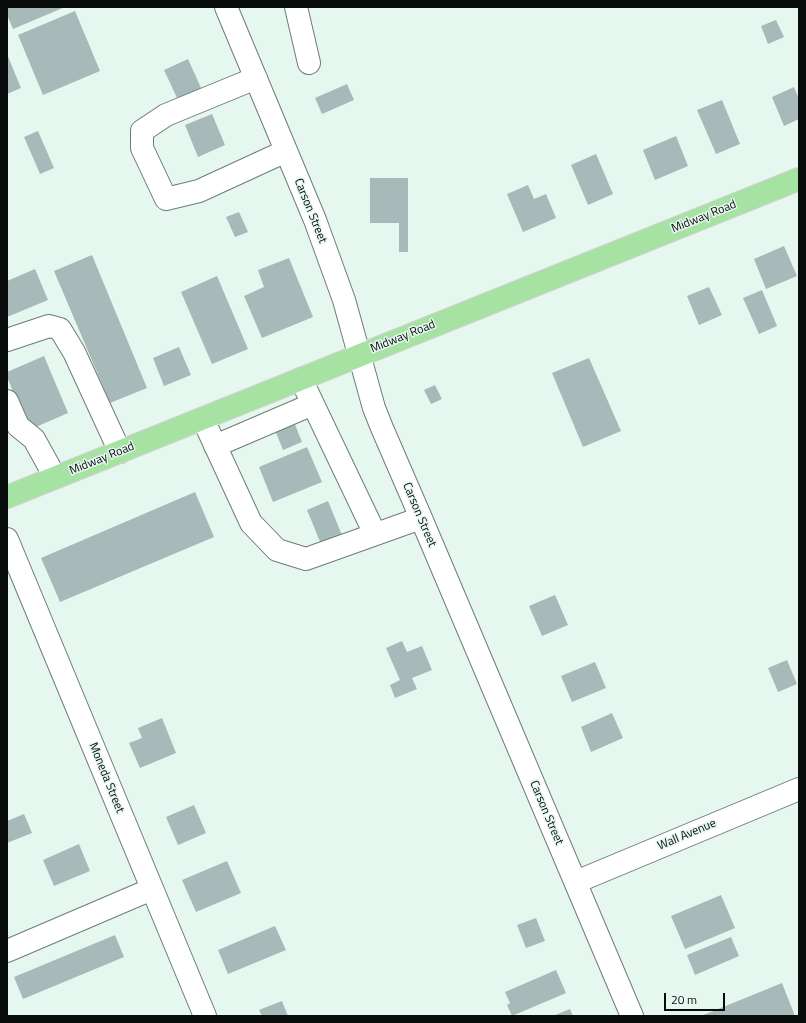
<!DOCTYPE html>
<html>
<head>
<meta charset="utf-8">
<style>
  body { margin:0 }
  #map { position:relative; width:806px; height:1023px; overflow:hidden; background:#e6f7f0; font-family:"Titillium Web",sans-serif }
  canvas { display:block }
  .frame { position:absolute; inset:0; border:8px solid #080d0b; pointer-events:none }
  .scale { position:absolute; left:664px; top:993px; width:61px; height:18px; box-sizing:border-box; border:2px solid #080d0b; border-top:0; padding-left:5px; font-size:12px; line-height:14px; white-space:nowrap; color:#080d0b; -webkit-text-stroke:3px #e6f7f0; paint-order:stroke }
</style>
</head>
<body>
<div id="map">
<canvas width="806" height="1023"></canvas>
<div class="frame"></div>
<div class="scale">20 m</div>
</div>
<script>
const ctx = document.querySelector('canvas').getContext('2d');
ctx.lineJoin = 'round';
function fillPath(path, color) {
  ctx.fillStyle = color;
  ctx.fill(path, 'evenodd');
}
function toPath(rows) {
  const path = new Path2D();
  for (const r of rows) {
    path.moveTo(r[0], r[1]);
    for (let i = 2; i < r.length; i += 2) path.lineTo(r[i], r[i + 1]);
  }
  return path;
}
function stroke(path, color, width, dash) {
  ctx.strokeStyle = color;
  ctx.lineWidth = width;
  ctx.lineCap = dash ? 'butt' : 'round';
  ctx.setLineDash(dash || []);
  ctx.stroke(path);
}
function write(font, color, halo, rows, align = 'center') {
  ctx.font = font + ' "Titillium Web",sans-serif';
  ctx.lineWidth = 3;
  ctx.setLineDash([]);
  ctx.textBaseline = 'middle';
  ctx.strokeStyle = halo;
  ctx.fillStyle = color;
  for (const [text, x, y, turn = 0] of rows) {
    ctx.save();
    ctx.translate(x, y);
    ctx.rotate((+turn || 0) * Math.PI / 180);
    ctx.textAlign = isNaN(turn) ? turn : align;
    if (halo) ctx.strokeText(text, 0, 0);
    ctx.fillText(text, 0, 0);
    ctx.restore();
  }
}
fillPath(toPath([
  [7,7,65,7,13,29,7,15],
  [75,11,100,71,43,95,18,35],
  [776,20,784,37,768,44,761,26],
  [7,54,21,88,7,94],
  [188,59,202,90,178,100,164,70],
  [347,84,354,100,322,114,315,98],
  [794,87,799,99,799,119,784,126,772,97],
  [722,100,740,144,716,154,697,110],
  [212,114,225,145,198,157,185,125],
  [38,131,54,168,40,174,24,137],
  [676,136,688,166,655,180,643,150],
  [596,154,613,194,588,205,571,165],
  [370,178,408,178,408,252,399,252,399,223,370,223],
  [528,185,534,199,546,194,556,218,523,232,507,194],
  [239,212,248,232,235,237,226,217],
  [784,246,797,276,766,289,754,259],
  [92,255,147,388,110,403,54,271],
  [289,258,313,317,262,338,244,296,264,287,258,270],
  [35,269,48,300,7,317,7,281],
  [217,276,248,349,212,364,181,292],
  [709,287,722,315,699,325,687,296],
  [762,290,777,326,759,334,743,298],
  [179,347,191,375,164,386,153,358],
  [44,356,68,413,29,430,7,377,7,372],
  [589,358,621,431,583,447,552,373],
  [435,385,442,399,431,404,424,390],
  [294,422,302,442,283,450,275,430],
  [307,447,322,482,273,502,259,467],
  [195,492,214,537,60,602,41,558],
  [328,501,344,540,323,549,307,510],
  [555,595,568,625,542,636,529,606],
  [402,641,407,652,422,646,432,670,412,678,417,689,395,698,390,685,400,680,386,648],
  [787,660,797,684,778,692,768,668],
  [595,662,606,688,572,702,561,676],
  [612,713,623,738,591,752,581,727],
  [162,718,176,753,140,768,129,743,142,738,138,728],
  [194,805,206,833,178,845,166,817],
  [24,814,32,833,7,843,7,821],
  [79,844,90,871,54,886,43,860],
  [227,861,241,893,196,912,182,880],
  [721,895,735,928,685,949,671,916],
  [536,918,545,941,526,948,517,925],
  [275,926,286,950,228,974,218,950],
  [115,935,124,957,23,999,14,977],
  [731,937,739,956,695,975,687,955],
  [556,970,566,993,512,1016,507,1005,510,1003,505,992],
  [782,983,795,1016,701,1016],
  [282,1001,288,1016,262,1016,259,1010],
  [570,1009,573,1016,553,1016]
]), '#a8b9b9');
const minor = toPath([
  [226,7,315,220,344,300,374,408,382,428,421,518,632,1016],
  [296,7,309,63],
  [256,78,166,115,142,131,142,148,166,199,199,191,286,151],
  [7,340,49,326,60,329,74,352,120,452],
  [301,379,375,534],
  [7,401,18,426,34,439,55,477],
  [203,419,251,523,277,550,306,559,421,518],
  [215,446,313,404],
  [7,539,205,1016],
  [576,882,799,789],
  [7,951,152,889]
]);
const major = toPath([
  [7,497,799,179]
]);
stroke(minor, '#6d7c76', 24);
stroke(major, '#d3d3d3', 24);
stroke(minor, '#fff', 22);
stroke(major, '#a6e2a1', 22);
write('12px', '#080d0b', '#e6f7f0', [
  ["Carson Street",310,211,68],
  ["Midway Road",704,217,-22],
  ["Midway Road",403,337,-22],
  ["Midway Road",102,459,-22],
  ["Carson Street",419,515,67],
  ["Moneda Street",106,778,68],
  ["Carson Street",546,813,67],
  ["Wall Avenue",687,835,-23]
]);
</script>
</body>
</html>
